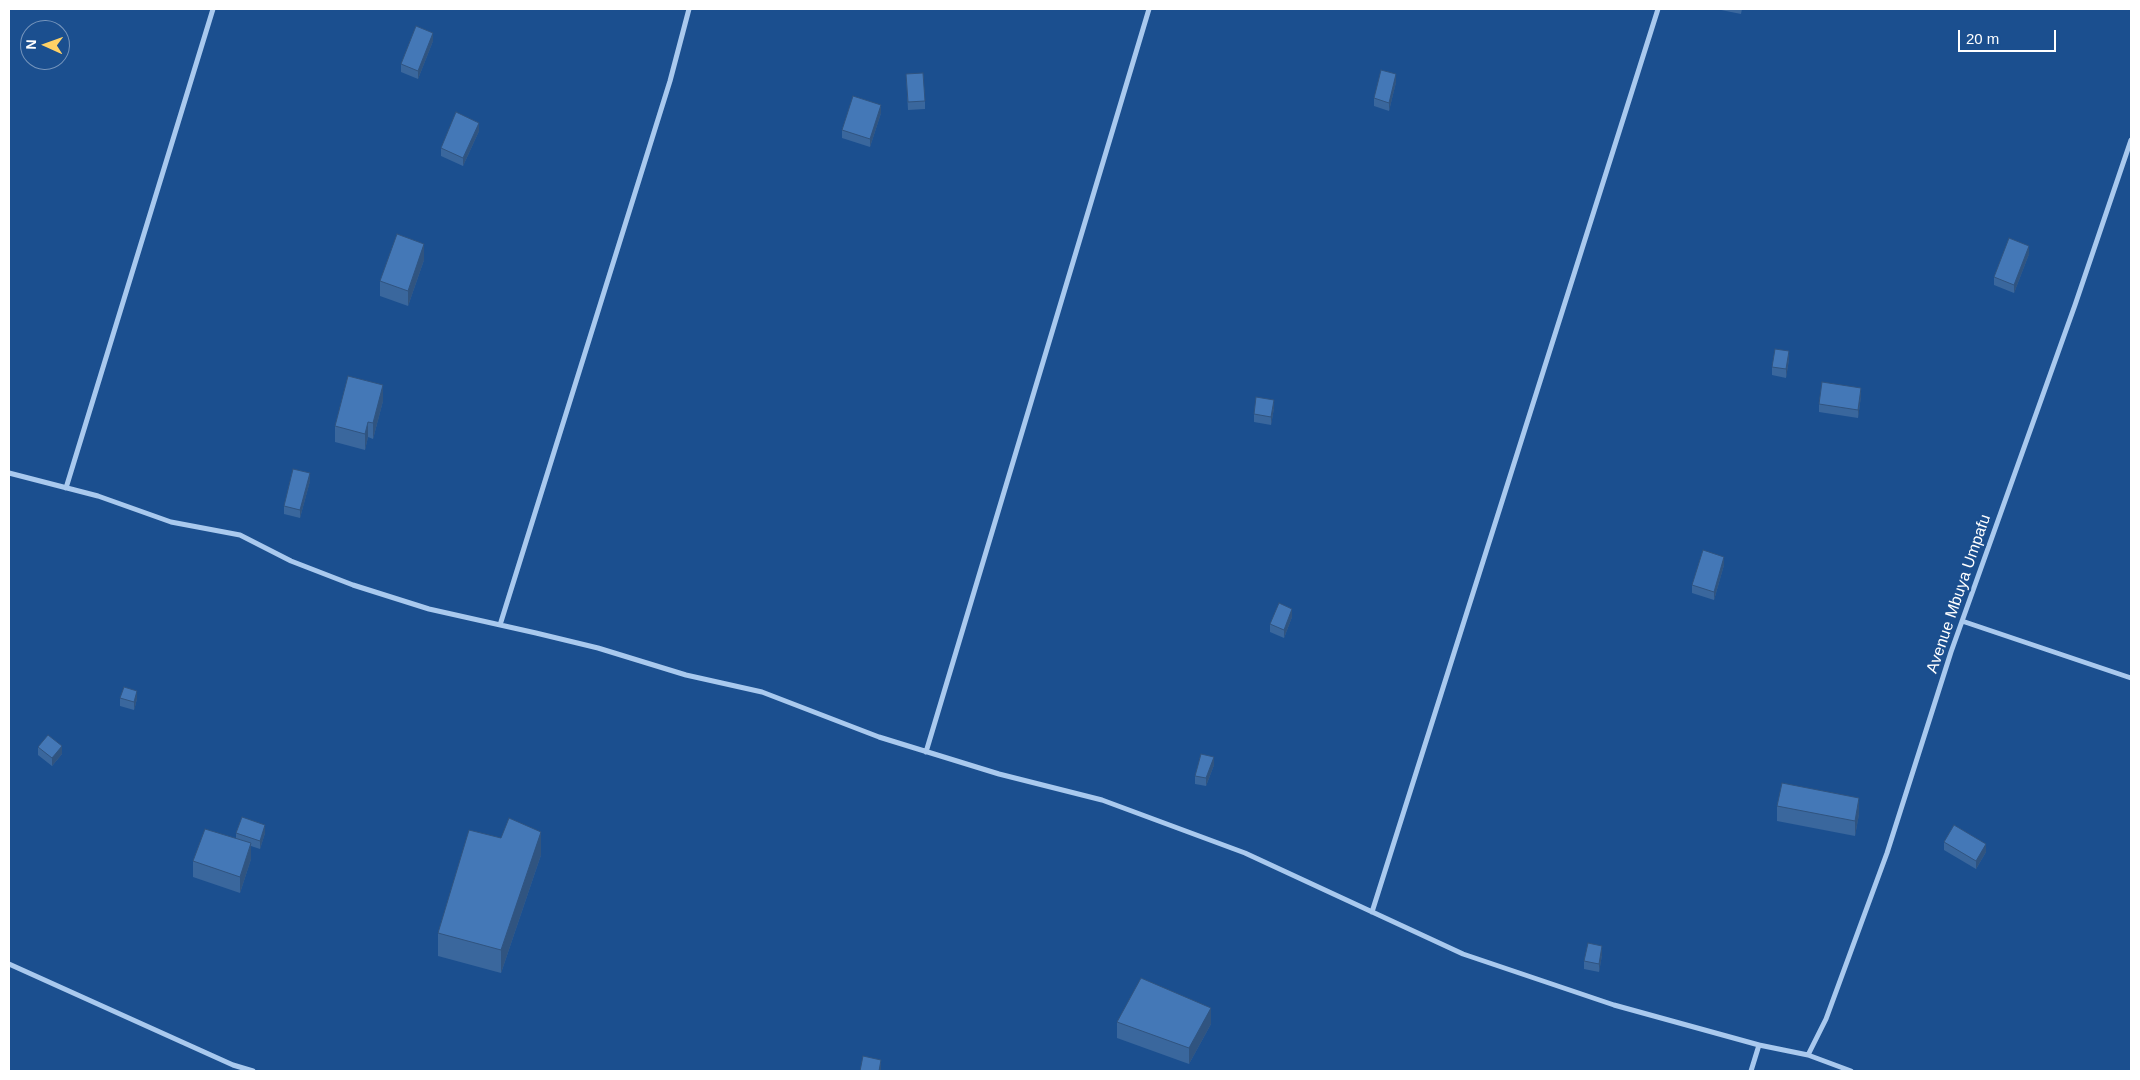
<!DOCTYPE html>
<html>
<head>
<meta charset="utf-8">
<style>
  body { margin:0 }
  #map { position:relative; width:2140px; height:1080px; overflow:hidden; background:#1b4f8f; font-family:Helvetica,sans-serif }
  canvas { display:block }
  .frame { position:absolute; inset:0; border:10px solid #fff; pointer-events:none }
  .north { position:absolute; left:20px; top:20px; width:50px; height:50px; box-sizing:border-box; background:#1b4f8f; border:1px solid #7695bc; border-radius:50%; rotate:272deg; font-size:14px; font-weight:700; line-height:20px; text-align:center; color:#fff }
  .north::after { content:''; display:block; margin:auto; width:18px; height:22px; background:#ffd166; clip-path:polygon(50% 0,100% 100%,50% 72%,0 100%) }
  .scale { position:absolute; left:1958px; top:30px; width:98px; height:22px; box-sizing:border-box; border:2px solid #fff; border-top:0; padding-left:6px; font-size:15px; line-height:18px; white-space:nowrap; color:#fff; -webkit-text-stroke:4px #1b4f8f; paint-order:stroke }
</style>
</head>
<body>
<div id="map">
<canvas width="2140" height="1080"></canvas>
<div class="frame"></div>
<div class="north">N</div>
<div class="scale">20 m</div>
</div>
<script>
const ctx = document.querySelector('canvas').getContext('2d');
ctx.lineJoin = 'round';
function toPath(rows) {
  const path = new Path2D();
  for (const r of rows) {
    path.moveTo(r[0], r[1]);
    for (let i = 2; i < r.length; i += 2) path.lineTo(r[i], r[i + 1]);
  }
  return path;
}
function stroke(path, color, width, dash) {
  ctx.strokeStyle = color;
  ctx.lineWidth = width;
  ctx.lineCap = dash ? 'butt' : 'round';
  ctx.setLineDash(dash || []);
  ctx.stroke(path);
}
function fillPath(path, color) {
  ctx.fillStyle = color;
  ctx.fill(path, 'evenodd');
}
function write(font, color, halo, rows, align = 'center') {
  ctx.font = font + ' Helvetica,sans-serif';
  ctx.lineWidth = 4.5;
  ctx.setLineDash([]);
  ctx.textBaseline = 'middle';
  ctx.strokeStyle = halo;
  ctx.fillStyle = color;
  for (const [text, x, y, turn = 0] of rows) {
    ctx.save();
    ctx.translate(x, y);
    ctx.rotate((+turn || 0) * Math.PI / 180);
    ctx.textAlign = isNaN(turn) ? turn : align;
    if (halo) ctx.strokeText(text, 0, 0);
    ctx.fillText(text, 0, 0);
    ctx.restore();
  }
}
stroke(toPath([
  [9,473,98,496,171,522,240,535,291,561,353,585,429,609,536,633,598,648,686,675,762,692,879,737,999,774,1102,800,1245,853,1463,954,1614,1005,1759,1045,1808,1055,1851,1071],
  [66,488,213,9],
  [1962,621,2131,678],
  [500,625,670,81,689,9],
  [926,752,1149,9],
  [1372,912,1658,9],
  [9,964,233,1065,253,1071],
  [1808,1055,1826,1019,1887,853,1951,652,2075,305,2131,140],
  [1751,1071,1759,1045]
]), '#a9c9ee', 5);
fillPath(toPath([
  [1716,9,1742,9,1741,14],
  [433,41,418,79,401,72,401,64],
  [906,74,925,101,925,109,908,110],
  [1396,82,1389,111,1374,106,1374,98],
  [881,113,870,147,842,138,842,130],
  [479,131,463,166,441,156,441,148],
  [2029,254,2014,293,1994,285,1994,277],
  [424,260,408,306,380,296,380,281],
  [1789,359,1786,378,1772,375,1772,367],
  [1861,396,1858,418,1819,412,1819,404],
  [383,401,373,439,368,437,365,450,335,442,335,426],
  [1274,408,1271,425,1254,422,1254,414],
  [310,481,300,518,284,514,284,506],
  [1724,565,1714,600,1692,593,1692,585],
  [1292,617,1284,638,1270,632,1270,624],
  [120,698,137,699,134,710,120,706],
  [38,747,62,754,52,766,38,755],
  [1214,765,1206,786,1195,784,1195,776],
  [1777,806,1859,814,1855,836,1777,821],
  [236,833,265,833,260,849,251,846,251,859,240,893,193,877,193,861,236,838],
  [1944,842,1986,852,1976,869,1944,850],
  [541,855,501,973,438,956,438,933],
  [1602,955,1599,972,1584,969,1584,961],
  [1117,1022,1211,1024,1189,1064,1117,1038]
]), '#3a679d');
fillPath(toPath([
  [433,33,433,41,418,79,418,71],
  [1396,74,1396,82,1389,111,1389,103],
  [881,105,881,113,870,147,870,139],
  [479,123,479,131,463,166,463,158],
  [424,244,424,260,408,306,408,291],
  [2029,246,2029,254,2014,293,2014,285],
  [1789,351,1789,359,1786,378,1786,369],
  [383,385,383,401,373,439,373,423],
  [1861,388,1861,396,1858,418,1858,410],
  [1274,400,1274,408,1271,425,1271,417],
  [368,422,368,437,365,450,365,434],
  [310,473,310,481,300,518,300,510],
  [1724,557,1724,565,1714,600,1714,592],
  [1292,609,1292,617,1284,638,1284,630],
  [137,691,137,699,134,710,134,702],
  [62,746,62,754,52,766,52,758],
  [1214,757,1214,765,1206,786,1206,778],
  [1859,798,1859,814,1855,836,1855,821],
  [265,825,265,833,260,849,260,841],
  [541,832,541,855,501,973,501,950],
  [251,843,251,859,240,893,240,877],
  [1986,844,1986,852,1976,869,1976,861],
  [1602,946,1602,955,1599,972,1599,964],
  [1211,1008,1211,1024,1189,1064,1189,1048],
  [881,1060,881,1071,879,1071]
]), '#305480');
const building = toPath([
  [416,26,433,33,418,71,401,64,416,26],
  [1381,70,1396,74,1389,103,1374,98,1381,70],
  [923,73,925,101,908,102,906,74,923,73],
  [853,96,881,105,870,139,842,130,853,96],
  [456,112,479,123,463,158,441,148,456,112],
  [397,234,424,244,408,291,380,281,397,234],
  [2009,238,2029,246,2014,285,1994,277,2009,238],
  [1775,349,1789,351,1786,369,1772,367,1775,349],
  [348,376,383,385,373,423,368,422,365,434,335,426,348,376],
  [1822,382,1861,388,1858,410,1819,404,1822,382],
  [1256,397,1274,400,1271,417,1254,414,1256,397],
  [293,469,310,473,300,510,284,506,293,469],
  [1703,550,1724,557,1714,592,1692,585,1703,550],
  [1279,603,1292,609,1284,630,1270,624,1279,603],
  [124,687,137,691,134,702,120,698,124,687],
  [48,735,62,746,52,758,38,747,48,735],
  [1201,754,1214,757,1206,778,1195,776,1201,754],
  [1782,783,1859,798,1855,821,1777,806,1782,783],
  [242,817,265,825,260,841,236,833,242,817],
  [509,818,541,832,501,950,438,933,469,830,501,838,509,818],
  [1954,825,1986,844,1976,861,1944,842,1954,825],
  [205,829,251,843,240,877,193,861,205,829],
  [1588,943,1602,946,1599,964,1584,961,1588,943],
  [1141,978,1211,1008,1189,1048,1117,1022,1141,978],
  [863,1056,881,1060,879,1071,860,1071,863,1056]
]);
fillPath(building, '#4478b7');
stroke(building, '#305480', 1);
write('16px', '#fff', '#1b4f8f', [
  ["Avenue Mbuya Umpafu",1959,594,-71]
]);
</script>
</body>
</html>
